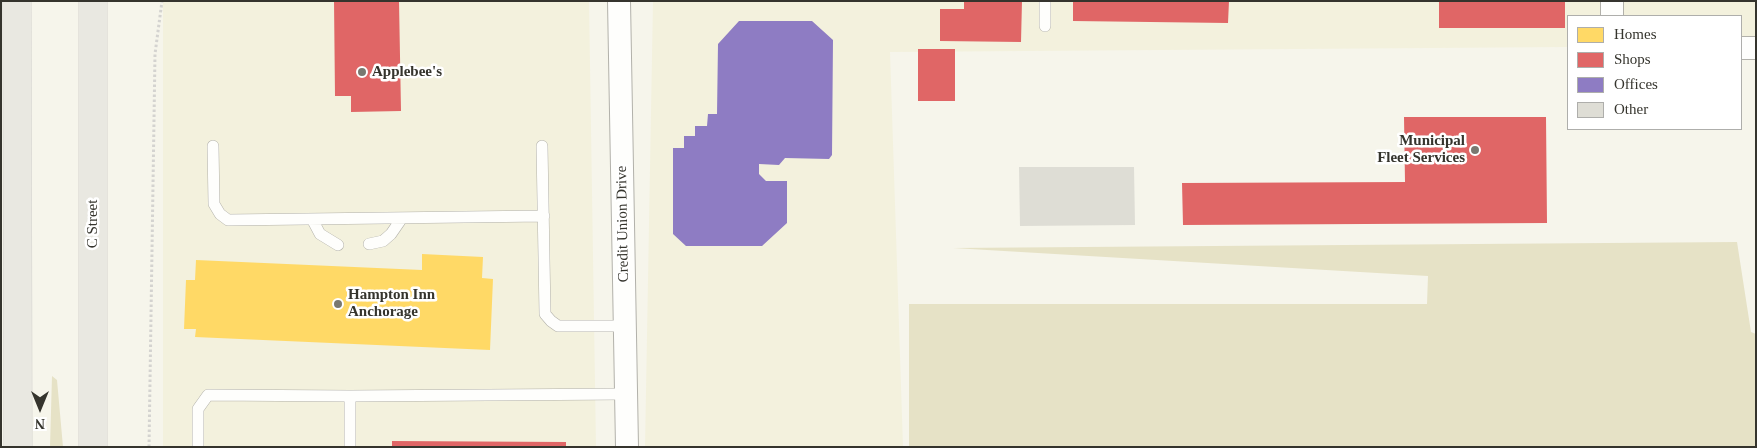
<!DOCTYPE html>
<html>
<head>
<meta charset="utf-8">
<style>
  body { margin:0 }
  #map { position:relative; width:1757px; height:448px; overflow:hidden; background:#f6f5eb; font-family:"Times New Roman",serif }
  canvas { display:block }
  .frame { position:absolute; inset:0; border:2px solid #35342d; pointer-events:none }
  .legend { position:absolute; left:1567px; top:15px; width:175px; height:115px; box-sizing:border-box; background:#fff; border:1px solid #aeaeab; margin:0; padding:6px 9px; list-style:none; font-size:15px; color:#35342d }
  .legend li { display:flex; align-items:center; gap:10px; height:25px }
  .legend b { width:25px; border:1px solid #aeaeab }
  .north { position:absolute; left:15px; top:383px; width:50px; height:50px; -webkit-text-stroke:4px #fff; paint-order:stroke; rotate:180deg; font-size:14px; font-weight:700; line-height:20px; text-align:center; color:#35342d }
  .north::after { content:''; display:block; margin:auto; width:18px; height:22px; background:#35342d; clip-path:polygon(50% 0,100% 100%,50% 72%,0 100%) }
</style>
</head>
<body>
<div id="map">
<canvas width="1757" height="448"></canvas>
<div class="frame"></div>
<ul class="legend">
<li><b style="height:14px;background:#ffd966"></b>Homes</li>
<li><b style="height:14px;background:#e06666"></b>Shops</li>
<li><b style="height:14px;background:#8e7cc3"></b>Offices</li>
<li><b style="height:14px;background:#deddd5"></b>Other</li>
</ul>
<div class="north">N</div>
</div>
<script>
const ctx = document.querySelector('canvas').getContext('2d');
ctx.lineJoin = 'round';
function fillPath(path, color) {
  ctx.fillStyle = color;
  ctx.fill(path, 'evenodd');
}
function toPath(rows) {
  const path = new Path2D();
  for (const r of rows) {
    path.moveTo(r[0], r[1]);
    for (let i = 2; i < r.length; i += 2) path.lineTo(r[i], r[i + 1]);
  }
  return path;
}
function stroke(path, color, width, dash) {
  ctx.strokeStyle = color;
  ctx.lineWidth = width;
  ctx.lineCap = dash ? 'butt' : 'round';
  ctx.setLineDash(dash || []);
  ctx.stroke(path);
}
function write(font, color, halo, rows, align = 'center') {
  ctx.font = font + ' "Times New Roman",serif';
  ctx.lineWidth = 5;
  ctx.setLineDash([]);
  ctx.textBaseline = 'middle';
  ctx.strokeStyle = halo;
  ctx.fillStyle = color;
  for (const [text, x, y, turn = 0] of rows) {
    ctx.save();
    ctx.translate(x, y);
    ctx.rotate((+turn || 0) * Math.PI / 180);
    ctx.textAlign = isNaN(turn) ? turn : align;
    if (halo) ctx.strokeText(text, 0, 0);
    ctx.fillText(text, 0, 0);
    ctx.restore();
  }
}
fillPath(toPath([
  [163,1,589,1,596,447,163,447],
  [653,1,1756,1,1756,42,1741,42,1741,16,1568,16,1568,47,890,52,903,447,645,447]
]), '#f3f1dd');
fillPath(toPath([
  [1737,242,1751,332,1756,334,1756,447,909,447,909,304,1427,304,1428,276,953,248],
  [52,376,57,380,63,447,50,447]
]), '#e6e2c6');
fillPath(toPath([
  [422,254,483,257,482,278,493,279,490,350,195,337,196,329,184,329,186,280,195,280,196,260,422,270]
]), '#ffd966');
fillPath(toPath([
  [334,1,399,1,401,111,351,112,351,96,335,96],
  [964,1,1022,1,1021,42,940,41,940,9,964,9],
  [1073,1,1229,1,1228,23,1073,21],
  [1439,1,1565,1,1565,28,1439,28],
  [918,49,955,49,955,101,918,101],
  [1404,117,1546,117,1547,223,1183,225,1182,183,1405,182],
  [392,441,566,442,566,447,392,447]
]), '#e06666');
fillPath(toPath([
  [739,21,812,21,833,40,832,155,829,159,785,158,779,165,759,164,759,174,766,181,787,181,787,223,762,246,686,246,673,234,673,148,684,148,684,136,695,136,695,126,707,126,708,114,717,114,718,44]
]), '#8e7cc3');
fillPath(toPath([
  [1019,167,1134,167,1135,225,1020,226]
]), '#deddd5');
const service = toPath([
  [1045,26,1045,1],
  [213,146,214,204,220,214,228,220,544,216],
  [542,146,545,314,551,321,558,326,625,326],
  [312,219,320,234,338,245],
  [369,244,383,241,391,234,402,218],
  [198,447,198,409,208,395,350,396],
  [350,447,350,396,626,394]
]);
const minor = toPath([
  [619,1,627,447],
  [1612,16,1612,1],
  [1741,48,1756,48]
]);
const primary = toPath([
  [17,1,18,447],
  [93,1,93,447]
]);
stroke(service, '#b2b1aa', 12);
stroke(minor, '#b2b1aa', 24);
stroke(primary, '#d3d2ce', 29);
stroke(toPath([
  [149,447,155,54,162,1]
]), '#d4d3d0', 3, [2.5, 2.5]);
stroke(service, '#fefefc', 11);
stroke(minor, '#fefefc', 22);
stroke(primary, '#e9e8e1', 28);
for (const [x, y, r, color] of [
  [362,72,5,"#797870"],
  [1475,150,5,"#797870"],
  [338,304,5,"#797870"]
]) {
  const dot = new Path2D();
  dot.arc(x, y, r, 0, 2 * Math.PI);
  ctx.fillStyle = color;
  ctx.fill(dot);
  stroke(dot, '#fff', 2);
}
write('bold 15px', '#35342d', '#fff', [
  ["Applebee's",372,72],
  ["Municipal",1465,141,"right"],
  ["Fleet Services",1465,158,"right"],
  ["Hampton Inn",348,295],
  ["Anchorage",348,312]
], 'left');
write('15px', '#35342d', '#fff', [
  ["C Street",93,224,-90],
  ["Credit Union Drive",623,224,-91]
]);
</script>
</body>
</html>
